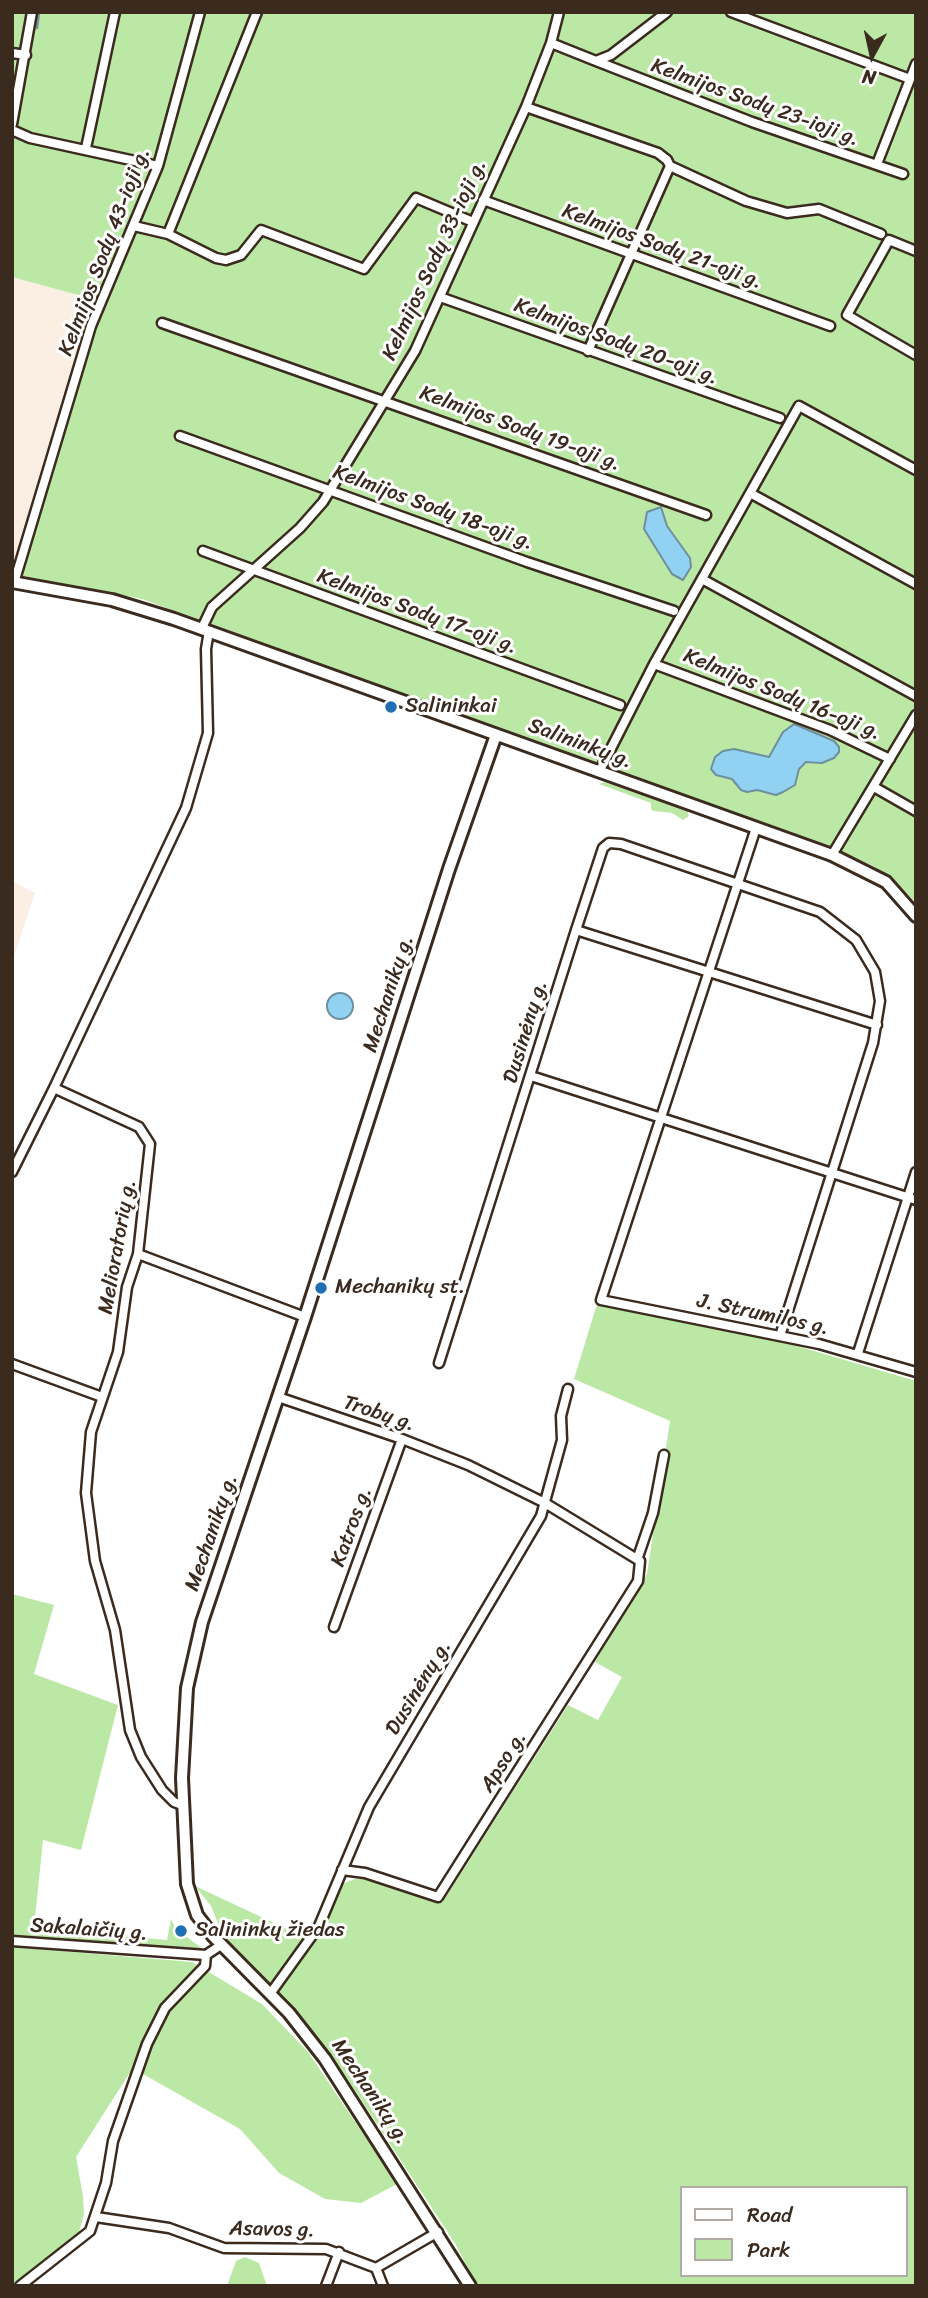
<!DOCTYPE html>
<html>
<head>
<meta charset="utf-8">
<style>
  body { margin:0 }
  #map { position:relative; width:928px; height:2298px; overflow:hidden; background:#fff; font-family:Sriracha,sans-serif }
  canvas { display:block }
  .frame { position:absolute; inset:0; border:14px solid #3b2a1e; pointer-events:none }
  .legend { position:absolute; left:680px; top:2186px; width:228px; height:91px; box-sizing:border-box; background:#fff; border:2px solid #b1aaa5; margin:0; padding:9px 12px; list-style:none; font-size:21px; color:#3b2a1e }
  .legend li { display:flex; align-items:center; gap:14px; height:35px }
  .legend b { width:35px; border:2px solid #b1aaa5 }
  .north { position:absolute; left:837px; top:21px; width:70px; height:70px; -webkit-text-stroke:5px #fff; paint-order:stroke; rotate:188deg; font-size:19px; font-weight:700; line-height:28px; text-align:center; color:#3b2a1e }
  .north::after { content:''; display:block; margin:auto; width:24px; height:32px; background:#3b2a1e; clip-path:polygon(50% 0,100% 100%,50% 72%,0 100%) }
</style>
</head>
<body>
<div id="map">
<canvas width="928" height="2298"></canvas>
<div class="frame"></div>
<ul class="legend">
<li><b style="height:9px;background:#fff"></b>Road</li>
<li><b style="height:19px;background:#bce8a6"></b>Park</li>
</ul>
<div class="north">N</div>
</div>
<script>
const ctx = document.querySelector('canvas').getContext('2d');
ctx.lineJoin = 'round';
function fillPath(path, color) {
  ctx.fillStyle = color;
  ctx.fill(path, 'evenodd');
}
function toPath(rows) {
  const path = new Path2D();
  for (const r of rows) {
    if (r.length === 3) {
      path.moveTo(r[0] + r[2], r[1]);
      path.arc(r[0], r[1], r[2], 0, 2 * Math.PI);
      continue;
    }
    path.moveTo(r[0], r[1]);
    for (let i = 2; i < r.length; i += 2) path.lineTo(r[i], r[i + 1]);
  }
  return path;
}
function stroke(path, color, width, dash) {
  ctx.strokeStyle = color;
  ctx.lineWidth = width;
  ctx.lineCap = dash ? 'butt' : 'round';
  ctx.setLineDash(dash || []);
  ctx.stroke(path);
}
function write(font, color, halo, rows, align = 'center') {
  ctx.font = font + ' Sriracha,sans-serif';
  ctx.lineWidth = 6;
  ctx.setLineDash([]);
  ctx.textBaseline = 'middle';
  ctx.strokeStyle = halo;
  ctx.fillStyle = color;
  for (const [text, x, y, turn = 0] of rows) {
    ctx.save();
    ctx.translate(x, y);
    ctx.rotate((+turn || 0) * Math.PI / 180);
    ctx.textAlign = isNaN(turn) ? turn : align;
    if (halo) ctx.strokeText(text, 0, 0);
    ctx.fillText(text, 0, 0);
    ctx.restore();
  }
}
fillPath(toPath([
  [12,277,104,301,22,576,12,574],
  [12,881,35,893,12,962]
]), '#fbefe3');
fillPath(toPath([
  [12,12,916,12,916,903,894,880,873,866,843,853,142,599,22,576,104,302,12,277],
  [604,782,687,810,689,816,683,820,672,813,654,811,651,809,651,803,599,784],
  [597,1304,794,1345,916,1381,916,2286,477,2286,456,2245,352,2086,287,2001,223,1936,211,1906,195,1886,302,1936,344,1883,355,1879,366,1879,442,1903,568,1705,598,1720,622,1677,595,1662,647,1574,670,1421,574,1379],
  [681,2188,905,2188,905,2275,681,2275],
  [12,1594,54,1605,34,1674,118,1705,81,1850,43,1840,34,1928,167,1940,171,1919,176,1929,203,1949,12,1936],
  [12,1947,192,1962,262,2004,308,2052,397,2184,361,2203,325,2199,279,2173,240,2129,143,2074,129,2074,76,2157,83,2196,84,2214,79,2232,12,2285],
  [245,2257,259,2263,267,2286,227,2286,236,2261]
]), '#bce8a6');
const water = toPath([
  [661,507,667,526,690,558,691,567,683,580,672,574,644,529,647,512,661,507],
  [794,724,834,741,839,747,839,752,834,758,822,763,806,762,799,769,795,785,783,792,776,795,757,790,747,792,741,790,732,779,716,775,711,769,715,757,723,751,734,749,769,757,783,732,794,724],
  [340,1006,13]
]);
fillPath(water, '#91d2f2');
stroke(water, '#6f8f9d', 2);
stroke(toPath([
  [37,28,39,12]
]), '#6f8f9d', 2.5);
const street = toPath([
  [731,12,910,79],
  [551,43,596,61,611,55,667,12],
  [12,53,26,55],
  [596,61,752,122,903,174],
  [526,107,658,153,667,160,670,166,746,201,787,213,819,209,881,234],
  [12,124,32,12],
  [12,130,30,138,158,166],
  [86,148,115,12],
  [877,164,916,64],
  [483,200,830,326],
  [134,226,168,234,257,12],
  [168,234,216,258,226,260,241,255,261,230,364,269,416,198,473,222],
  [916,251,889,240,847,315,916,355],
  [440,297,780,418],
  [162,323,706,515],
  [588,351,670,166],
  [180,436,527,562,674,611],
  [750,493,916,584],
  [203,551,620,705],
  [702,579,916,696],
  [14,583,91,326,158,166,200,12],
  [202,628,212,607,300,528,323,502,415,351,526,107,551,43,559,12],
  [654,664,799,406,916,470],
  [599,772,654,664,830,730,890,759],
  [874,787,916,811],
  [756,828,601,1300,819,1344,916,1372],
  [832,855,916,715],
  [576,930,877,1025],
  [531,1076,916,1200],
  [12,1172,54,1088],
  [138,1254,305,1317],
  [858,1353,916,1172],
  [439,1363,576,930,603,848,609,843,621,844,820,912,856,940,875,972,880,1001,873,1043,780,1336],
  [12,1364,102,1397],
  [278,1397,402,1439,468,1465,545,1503,640,1561,638,1581,438,1897,365,1873,342,1870],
  [638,1557,653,1513,664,1455],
  [334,1627,402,1439],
  [182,1805,174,1802,162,1790,141,1757,130,1730,115,1630,95,1561,86,1493,91,1432,118,1352,127,1287,138,1254,150,1144,139,1127,54,1088,186,808,208,733,206,649,209,631],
  [12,1941,206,1955],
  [270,1994,319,1926,369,1807,541,1516,562,1440,561,1416,568,1389],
  [96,2217,169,2228,224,2248,326,2249,376,2268,438,2232],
  [376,2268,383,2286],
  [20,2286,90,2231,106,2183,113,2141,147,2044,165,2008,205,1966,206,1955,221,1945],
  [326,2286,339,2252]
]);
const secondary = toPath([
  [12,582,112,600,174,619,832,855,886,882,916,916],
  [470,2286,325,2059,289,2013,213,1936,197,1915,187,1884,182,1778,187,1688,202,1622,305,1317,449,869,496,735]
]);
stroke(street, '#3b2a1e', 13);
stroke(secondary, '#3b2a1e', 16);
stroke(street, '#fff', 8);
stroke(secondary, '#fff', 10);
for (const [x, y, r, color] of [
  [391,707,7,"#1f6fb2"],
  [321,1288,7,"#1f6fb2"],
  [181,1931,7,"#1f6fb2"]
]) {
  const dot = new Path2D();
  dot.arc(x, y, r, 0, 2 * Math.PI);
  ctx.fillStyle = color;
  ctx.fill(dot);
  stroke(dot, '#fff', 2.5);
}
write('21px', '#3b2a1e', '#fff', [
  ["Kelmijos Sodų 23-ioji g.",755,103,20],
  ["Kelmijos Sodų 21-oji g.",662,247,20],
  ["Kelmijos Sodų 43-ioji g.",105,252,-69],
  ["Kelmijos Sodų 33-ioji g.",435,260,-65],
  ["Kelmijos Sodų 20-oji g.",616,342,20],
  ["Kelmijos Sodų 19-oji g.",520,429,20],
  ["Kelmijos Sodų 18-oji g.",433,508,20],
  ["Kelmijos Sodų 17-oji g.",417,612,20],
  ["Kelmijos Sodų 16-oji g.",782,695,22],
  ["Salininkų g.",580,744,20],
  ["Mechanikų g.",389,994,-72],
  ["Dusinėnų g.",526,1032,-73],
  ["Melioratorių g.",118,1247,-80],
  ["J. Strumilos g.",763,1315,12],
  ["Trobų g.",379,1414,18],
  ["Katros g.",352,1527,-70],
  ["Mechanikų g.",212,1533,-71],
  ["Dusinėnų g.",419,1688,-59],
  ["Apso g.",504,1762,-58],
  ["Sakalaičių g.",89,1930,4],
  ["Mechanikų g.",370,2092,56],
  ["Asavos g.",272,2230,1]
]);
write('21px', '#3b2a1e', '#fff', [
  ["Salininkai",405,707],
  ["Mechanikų st.",335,1288],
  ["Salininkų žiedas",195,1931]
], 'left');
</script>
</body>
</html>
